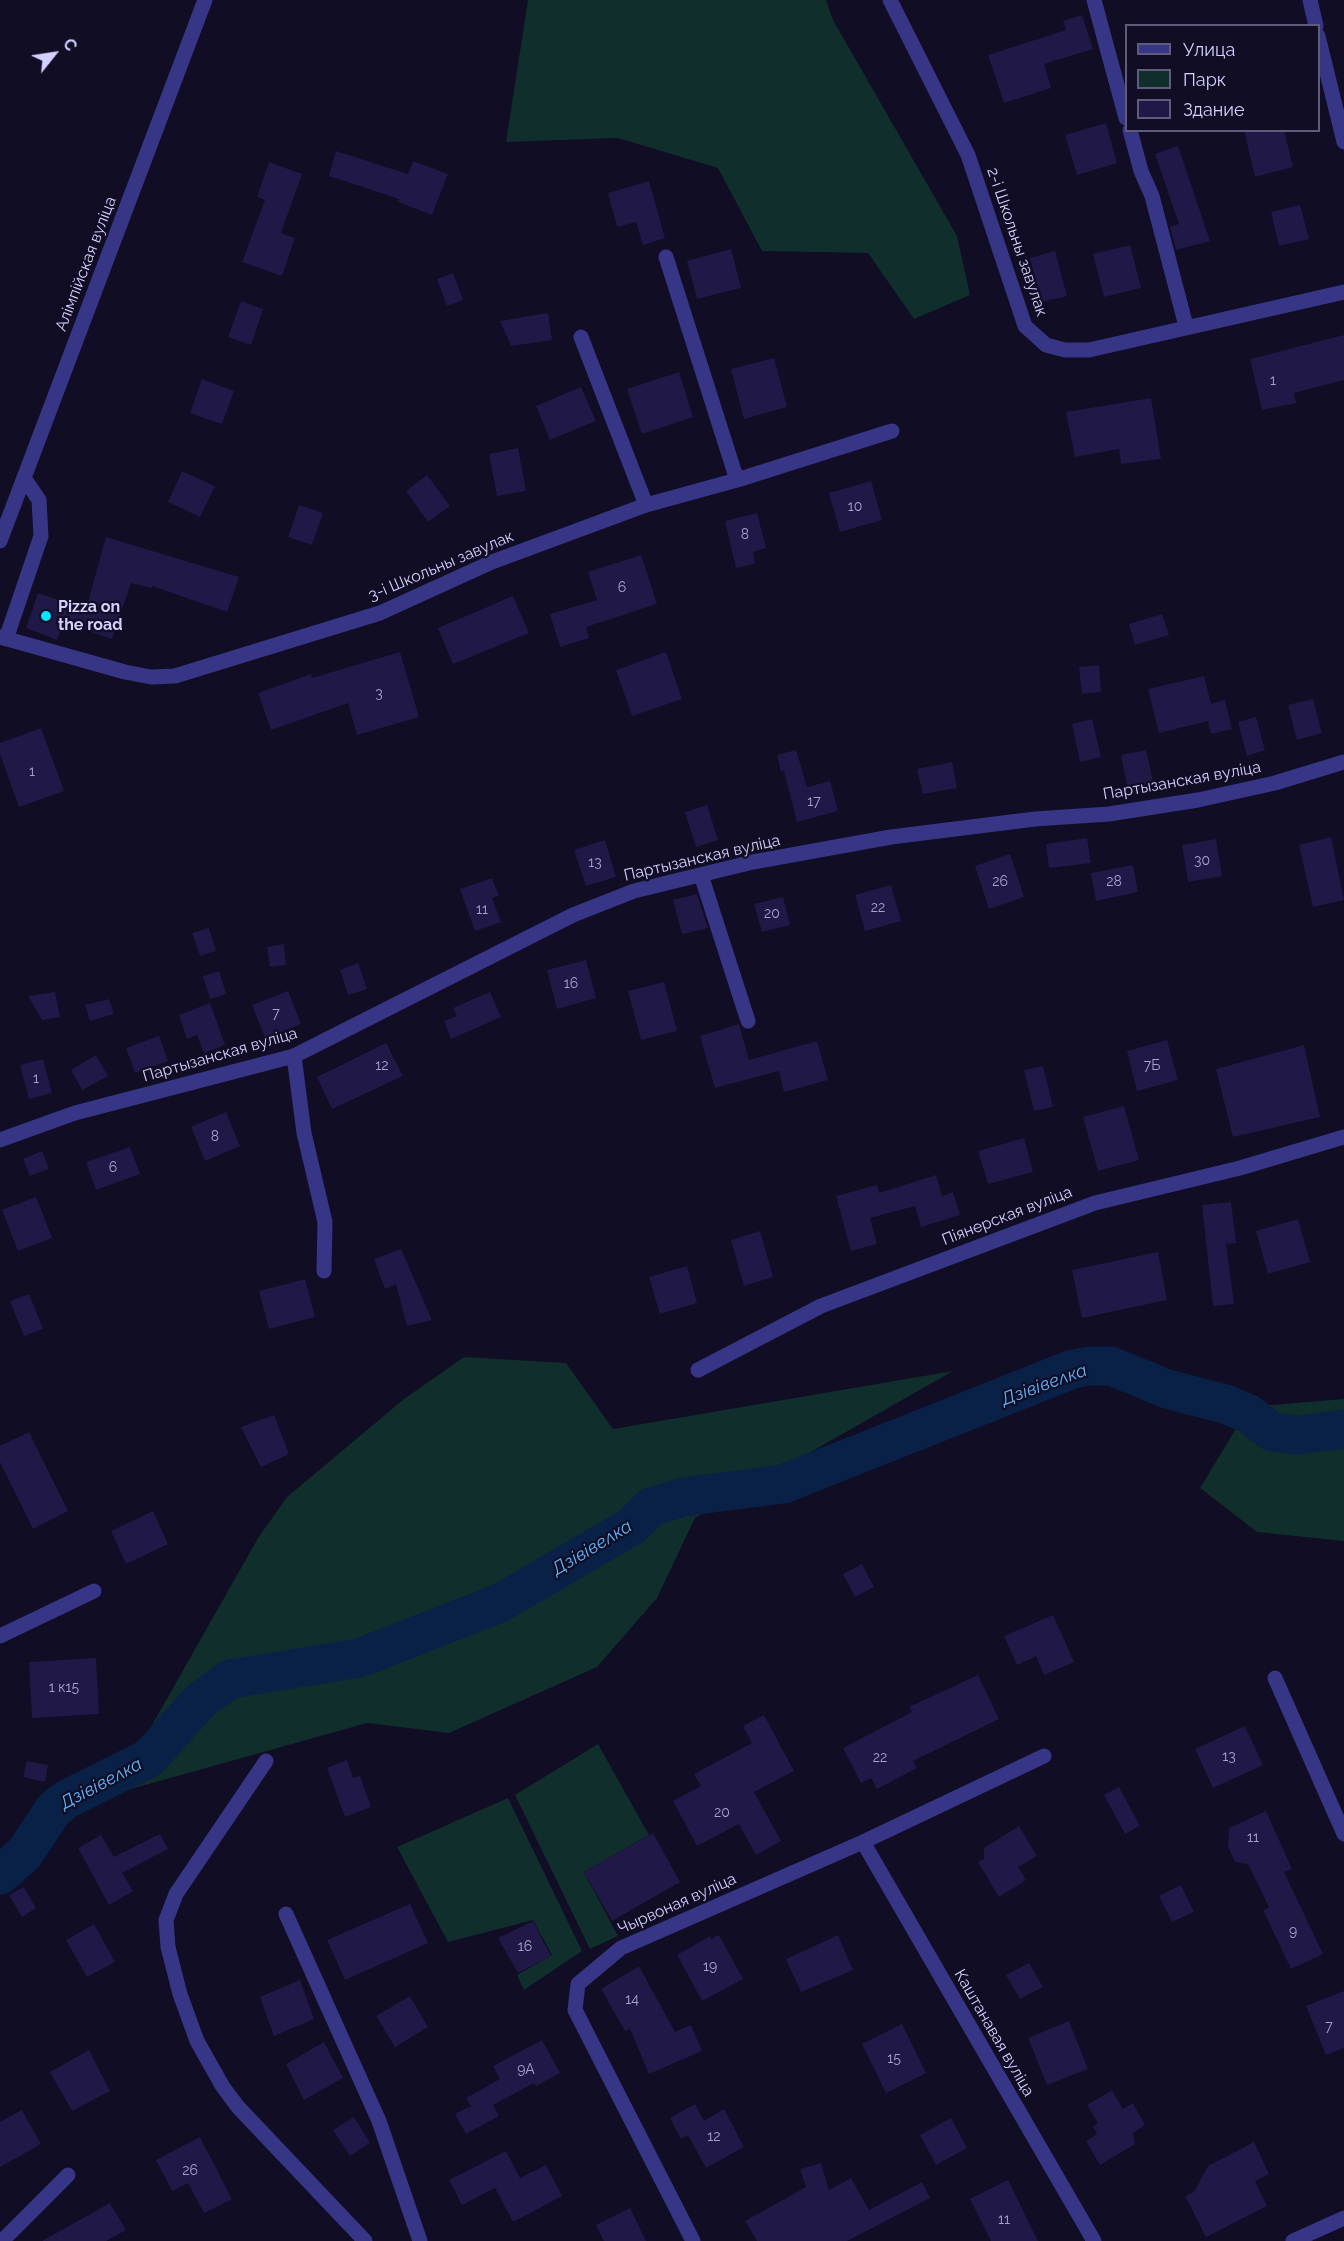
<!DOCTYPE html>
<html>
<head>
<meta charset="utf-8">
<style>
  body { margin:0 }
  #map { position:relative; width:1344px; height:2241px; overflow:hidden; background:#100d24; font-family:Raleway,sans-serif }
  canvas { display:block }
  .legend { position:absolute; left:1125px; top:24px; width:195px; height:108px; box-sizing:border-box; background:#100d24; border:2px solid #5e5b7c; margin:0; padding:8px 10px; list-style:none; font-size:18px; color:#d4d0ff }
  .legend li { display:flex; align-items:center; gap:12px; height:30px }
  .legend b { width:30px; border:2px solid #5e5b7c }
  .north { position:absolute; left:24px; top:24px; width:60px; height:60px; -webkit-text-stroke:4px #100d24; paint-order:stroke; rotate:60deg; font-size:16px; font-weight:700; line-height:24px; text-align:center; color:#d4d0ff }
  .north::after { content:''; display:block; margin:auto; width:21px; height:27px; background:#d4d0ff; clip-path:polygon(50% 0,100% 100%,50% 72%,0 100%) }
</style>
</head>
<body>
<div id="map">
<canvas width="1344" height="2241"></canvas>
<ul class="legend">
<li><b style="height:8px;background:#373585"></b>Улица</li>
<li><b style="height:16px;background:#102e2c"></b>Парк</li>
<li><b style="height:16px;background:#201846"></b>Здание</li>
</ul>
<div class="north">С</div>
</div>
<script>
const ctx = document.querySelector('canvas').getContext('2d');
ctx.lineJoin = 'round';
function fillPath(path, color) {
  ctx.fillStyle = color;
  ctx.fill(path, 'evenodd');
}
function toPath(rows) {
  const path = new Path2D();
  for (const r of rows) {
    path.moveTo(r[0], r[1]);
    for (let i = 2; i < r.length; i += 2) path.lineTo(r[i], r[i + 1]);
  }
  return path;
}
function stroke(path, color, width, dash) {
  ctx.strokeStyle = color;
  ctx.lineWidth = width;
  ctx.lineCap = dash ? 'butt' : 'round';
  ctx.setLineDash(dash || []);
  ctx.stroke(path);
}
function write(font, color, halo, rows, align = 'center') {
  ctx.font = font + ' Raleway,sans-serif';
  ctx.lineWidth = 4.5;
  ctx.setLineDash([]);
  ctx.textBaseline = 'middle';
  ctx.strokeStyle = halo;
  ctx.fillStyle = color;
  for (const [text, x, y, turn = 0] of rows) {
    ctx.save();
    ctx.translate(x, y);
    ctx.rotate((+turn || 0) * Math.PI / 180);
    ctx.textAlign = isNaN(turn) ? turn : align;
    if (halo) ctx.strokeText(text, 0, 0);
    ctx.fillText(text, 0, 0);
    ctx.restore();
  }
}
fillPath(toPath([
  [528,0,826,0,833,20,957,236,970,295,914,319,868,253,762,251,718,168,618,138,506,142],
  [464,1357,566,1363,613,1429,953,1371,695,1518,657,1598,597,1667,449,1733,367,1723,113,1794,258,1538,287,1497,404,1399],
  [1344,1399,1344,1541,1257,1532,1200,1488,1249,1407],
  [598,1744,649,1835,584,1872,618,1936,590,1949,515,1795],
  [508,1798,582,1951,524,1990,517,1975,552,1955,533,1920,448,1942,397,1847]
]), '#102e2c');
fillPath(toPath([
  [1064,1354,1102,1358,1111,1366,1109,1376,1081,1380,1056,1376,1044,1370,1049,1359]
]), '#092147');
stroke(toPath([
  [0,1875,24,1854,54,1809,67,1799,149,1758,200,1701,230,1679,359,1658,500,1603,632,1526,651,1507,683,1497,783,1484,1073,1369,1088,1366,1111,1366,1167,1389,1225,1404,1249,1414,1272,1432,1297,1435,1344,1429]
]), '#092147', 39);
fillPath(toPath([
  [1082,15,1093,49,1044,64,1051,88,1004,103,988,55,1066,30,1063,21],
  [1106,123,1117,163,1077,175,1065,135],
  [1244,130,1284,130,1293,167,1255,177],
  [1178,146,1210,241,1176,250,1170,227,1179,224,1155,154],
  [336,151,408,174,413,161,448,174,432,215,398,202,399,199,329,176],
  [269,162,302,174,281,233,295,238,282,276,242,262,265,200,257,197],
  [649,181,665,238,643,245,636,222,617,227,608,193],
  [1300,205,1309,239,1279,246,1271,212],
  [1130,245,1141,288,1104,297,1093,254],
  [731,249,741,288,697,299,687,261],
  [1055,251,1067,296,1042,302,1030,258],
  [453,273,463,300,447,306,437,279],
  [241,301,263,309,251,345,228,337],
  [548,313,552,340,511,346,500,321],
  [1344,335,1344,380,1294,393,1296,403,1262,410,1250,359],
  [774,358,787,407,744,419,731,369],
  [679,372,693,417,642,434,627,389],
  [202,379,234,391,222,424,190,413],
  [581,387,596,421,550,440,536,406],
  [1151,398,1161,459,1121,464,1119,449,1075,457,1066,412],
  [518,448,526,491,497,496,489,454],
  [182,471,215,486,200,517,168,502],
  [427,475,450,506,428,522,406,491],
  [871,481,882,520,840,532,829,493],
  [299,505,323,513,312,545,288,537],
  [757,513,766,548,753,552,755,564,736,568,725,521],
  [106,537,239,577,227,612,152,586,152,588,131,583,112,639,63,623,57,640,26,628,38,593,86,609],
  [641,555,657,604,586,627,589,638,560,647,550,614,597,600,588,572],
  [513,596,529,633,453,664,438,628],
  [1162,614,1169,635,1135,645,1129,624],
  [400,652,419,717,357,735,348,703,271,730,258,693,311,674,312,678],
  [666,652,682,699,632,716,616,670],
  [1099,665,1101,692,1082,694,1079,667],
  [1204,676,1211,704,1225,700,1232,729,1211,734,1208,721,1159,733,1148,689],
  [1313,699,1322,733,1297,740,1288,705],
  [1256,717,1265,750,1247,756,1238,722],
  [1092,719,1101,757,1080,762,1072,724],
  [41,728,64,791,19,807,0,754,0,743],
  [796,750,807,787,830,781,838,811,797,822,784,771,781,772,777,755],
  [1146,750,1155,790,1129,796,1121,755],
  [952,762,957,788,923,794,917,769],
  [707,805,718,840,696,847,685,812],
  [1331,837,1344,900,1313,907,1299,845],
  [1087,838,1091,863,1049,868,1046,844],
  [1216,839,1222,876,1188,882,1182,845],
  [605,840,616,877,586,886,574,850],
  [1010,854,1024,897,989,909,975,866],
  [1133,865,1138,892,1096,901,1091,873],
  [492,878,499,896,492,898,501,922,475,931,460,889],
  [891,885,901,921,865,931,855,895],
  [697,894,708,928,682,934,673,900],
  [783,897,790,925,762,932,754,904],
  [209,928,216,951,200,956,192,933],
  [284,944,286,965,270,967,267,947],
  [586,960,596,998,557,1009,547,970],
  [358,963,367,989,348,995,340,970],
  [219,971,226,994,210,999,203,976],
  [664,982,677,1031,641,1040,628,991],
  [288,991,301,1024,265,1038,252,1005],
  [55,992,60,1017,42,1020,28,996],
  [490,992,501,1017,451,1039,444,1021,457,1016,453,1008],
  [109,999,114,1014,90,1021,85,1005],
  [210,1003,225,1045,204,1053,197,1035,187,1039,179,1015],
  [739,1024,749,1060,817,1041,828,1080,784,1092,779,1071,715,1088,700,1036],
  [159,1036,168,1061,135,1073,126,1048],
  [1167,1040,1178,1080,1137,1091,1127,1051],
  [386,1043,403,1076,332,1109,317,1077],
  [1304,1045,1320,1117,1233,1137,1216,1069],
  [96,1055,108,1076,82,1090,71,1070],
  [43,1059,52,1093,29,1099,20,1065],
  [1043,1066,1053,1107,1034,1111,1024,1070],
  [1124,1106,1139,1160,1098,1171,1083,1117],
  [226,1112,240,1146,205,1161,191,1127],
  [1024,1138,1033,1172,988,1184,978,1151],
  [130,1147,140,1174,96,1190,86,1162],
  [42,1151,49,1169,30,1176,23,1159],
  [936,1175,942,1196,953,1192,960,1215,921,1227,915,1206,870,1218,877,1244,851,1251,836,1196,877,1185,879,1193],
  [36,1197,52,1238,18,1251,2,1210],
  [1231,1202,1236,1243,1226,1244,1234,1304,1213,1306,1202,1205],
  [1298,1219,1310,1262,1268,1274,1256,1231],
  [760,1231,773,1277,744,1286,731,1240],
  [401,1249,432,1320,407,1326,396,1284,385,1289,374,1259],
  [1158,1252,1167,1300,1082,1318,1072,1270],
  [687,1266,697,1303,660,1314,649,1277],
  [305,1279,315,1317,269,1329,259,1291],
  [29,1294,43,1329,24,1336,10,1301],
  [274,1415,289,1454,261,1467,241,1427],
  [29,1432,68,1511,33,1529,0,1462,0,1446],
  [153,1511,168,1544,126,1564,111,1531],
  [862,1564,874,1587,855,1597,843,1574],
  [1053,1615,1074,1662,1044,1675,1036,1656,1017,1665,1004,1636],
  [96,1658,99,1714,32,1718,29,1662],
  [978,1675,999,1719,913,1761,917,1768,877,1789,871,1778,861,1783,843,1748,912,1712,909,1707],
  [764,1715,794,1771,754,1792,781,1841,756,1855,739,1824,697,1846,673,1801,701,1786,694,1774,752,1743,743,1726],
  [1245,1726,1263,1765,1213,1788,1195,1749],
  [347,1760,353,1778,360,1776,371,1807,345,1817,327,1768],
  [27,1761,48,1765,45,1782,23,1777],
  [1119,1787,1140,1826,1125,1834,1104,1795],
  [1266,1811,1292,1869,1284,1872,1323,1954,1291,1969,1263,1910,1269,1907,1248,1864,1235,1862,1228,1847,1229,1828],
  [1019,1826,1037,1856,1018,1867,1026,1880,999,1897,978,1862,984,1859,984,1848],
  [653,1833,680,1882,612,1921,584,1872],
  [160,1834,168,1849,122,1873,133,1891,109,1905,78,1848,101,1835,114,1857],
  [1181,1885,1194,1912,1172,1922,1159,1896],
  [24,1887,36,1908,22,1917,9,1895],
  [410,1904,428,1943,345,1980,327,1940],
  [533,1921,551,1956,518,1973,498,1938],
  [94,1924,115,1962,87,1977,66,1940],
  [719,1935,743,1979,702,2001,677,1955,710,1936,711,1939],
  [838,1935,853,1970,801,1992,786,1959],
  [1029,1963,1043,1987,1020,1999,1006,1975],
  [639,1966,675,2032,691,2025,702,2051,649,2074,630,2029,625,2031,601,1989],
  [300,1980,314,2019,274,2036,260,1997],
  [1344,1991,1344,2048,1326,2055,1306,2006],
  [410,1996,428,2027,395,2047,376,2016],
  [1069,2021,1088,2069,1047,2085,1028,2038],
  [902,2024,926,2073,886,2093,862,2044],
  [542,2040,560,2073,536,2086,534,2083,493,2105,499,2116,466,2134,455,2114,471,2106,466,2098,500,2079,493,2066],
  [324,2042,343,2078,304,2100,286,2064],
  [89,2050,110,2091,72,2111,50,2072],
  [1112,2090,1123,2109,1133,2103,1145,2125,1133,2133,1135,2144,1100,2165,1086,2141,1097,2134,1093,2126,1098,2123,1087,2105],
  [695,2104,704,2121,724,2109,744,2147,706,2168,688,2135,681,2139,670,2118],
  [22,2110,41,2144,0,2167,0,2122],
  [354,2117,370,2143,350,2156,333,2130],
  [951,2118,967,2148,936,2165,920,2135],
  [200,2137,232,2199,204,2213,188,2183,172,2191,156,2160],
  [1254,2142,1269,2174,1255,2181,1267,2206,1206,2237,1185,2196,1194,2192,1208,2166],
  [506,2151,520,2178,546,2165,562,2196,513,2222,495,2188,462,2205,449,2180],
  [821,2163,829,2190,851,2178,869,2210,922,2182,930,2198,847,2241,757,2241,745,2221,806,2187,800,2169],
  [1008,2180,1038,2241,991,2241,970,2199],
  [110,2203,126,2230,106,2241,42,2241],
  [630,2208,646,2241,604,2241,596,2225]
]), '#201846');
stroke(toPath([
  [890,0,968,155,1025,326,1046,345,1065,350,1089,350,1344,292],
  [1094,0,1126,118],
  [1310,0,1316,26],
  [1318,36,1344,142],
  [1130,130,1141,171,1152,196,1186,326],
  [666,257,737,480],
  [581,337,646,505],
  [0,541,205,0],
  [0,637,125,672,151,677,175,676,380,613,492,562,646,505,737,480,892,431],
  [6,639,41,536,39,500,24,478],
  [701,875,748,1021],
  [294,1056,304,1133,325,1222,324,1271],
  [0,1140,75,1113,294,1056,573,915,634,891,753,862,891,837,1035,819,1109,814,1198,800,1275,783,1344,762],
  [698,1370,821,1306,1095,1203,1240,1168,1344,1137],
  [0,1636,94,1591],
  [1275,1678,1344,1834],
  [266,1761,176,1894,166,1920,168,1947,180,1994,197,2041,223,2087,238,2107,365,2241],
  [863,1842,1094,2241],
  [286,1914,379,2121,420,2241],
  [2,2241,68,2175],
  [693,2241,575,2010,578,1984,621,1948,863,1842,1044,1756],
  [1293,2241,1344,2218]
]), '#373585', 15);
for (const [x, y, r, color] of [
  [46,616,6,"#00e6fb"]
]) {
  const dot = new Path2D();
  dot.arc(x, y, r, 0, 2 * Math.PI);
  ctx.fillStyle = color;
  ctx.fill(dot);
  stroke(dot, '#100d24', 2);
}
write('14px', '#a7a2d1', null, [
  ["1",1273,381],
  ["10",855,507],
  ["8",745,535],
  ["6",622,588],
  ["3",379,694],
  ["1",32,772],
  ["17",814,802],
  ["30",1202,861],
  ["13",595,863],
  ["26",1000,882],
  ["28",1114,882],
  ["22",878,908],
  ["11",482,910],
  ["20",772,914],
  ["16",571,984],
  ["7",276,1014],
  ["12",382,1066],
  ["7Б",1152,1066],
  ["1",36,1079],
  ["8",215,1137],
  ["6",113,1168],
  ["1 к15",64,1688],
  ["13",1229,1757],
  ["22",880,1758],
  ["20",722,1813],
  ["11",1253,1838],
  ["9",1293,1932],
  ["16",525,1947],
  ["19",710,1967],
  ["14",632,2000],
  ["7",1329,2027],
  ["15",894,2059],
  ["9А",526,2070],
  ["12",714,2137],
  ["26",190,2171],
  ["11",1004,2220]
]);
write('16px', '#d4d0ff', '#100d24', [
  ["2-і Школьны завулак",1017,242,71],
  ["Алімпійская вуліца",86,264,-69],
  ["3-і Школьны завулак",441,566,-23],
  ["Партызанская вуліца",1182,781,-10],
  ["Партызанская вуліца",702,858,-13],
  ["Партызанская вуліца",220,1055,-16],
  ["Піянерская вуліца",1007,1216,-21],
  ["Чырвоная вуліца",677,1904,-24],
  ["Каштанавая вуліца",994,2033,60]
]);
write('bold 16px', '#d4d0ff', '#100d24', [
  ["Pizza on",58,607],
  ["the road",58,625]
], 'left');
write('italic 18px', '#5eb7ff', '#100d24', [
  ["Дзівівелка",1044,1385,-20],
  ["Дзівівелка",592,1548,-31],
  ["Дзівівелка",101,1784,-28]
]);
</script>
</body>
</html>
